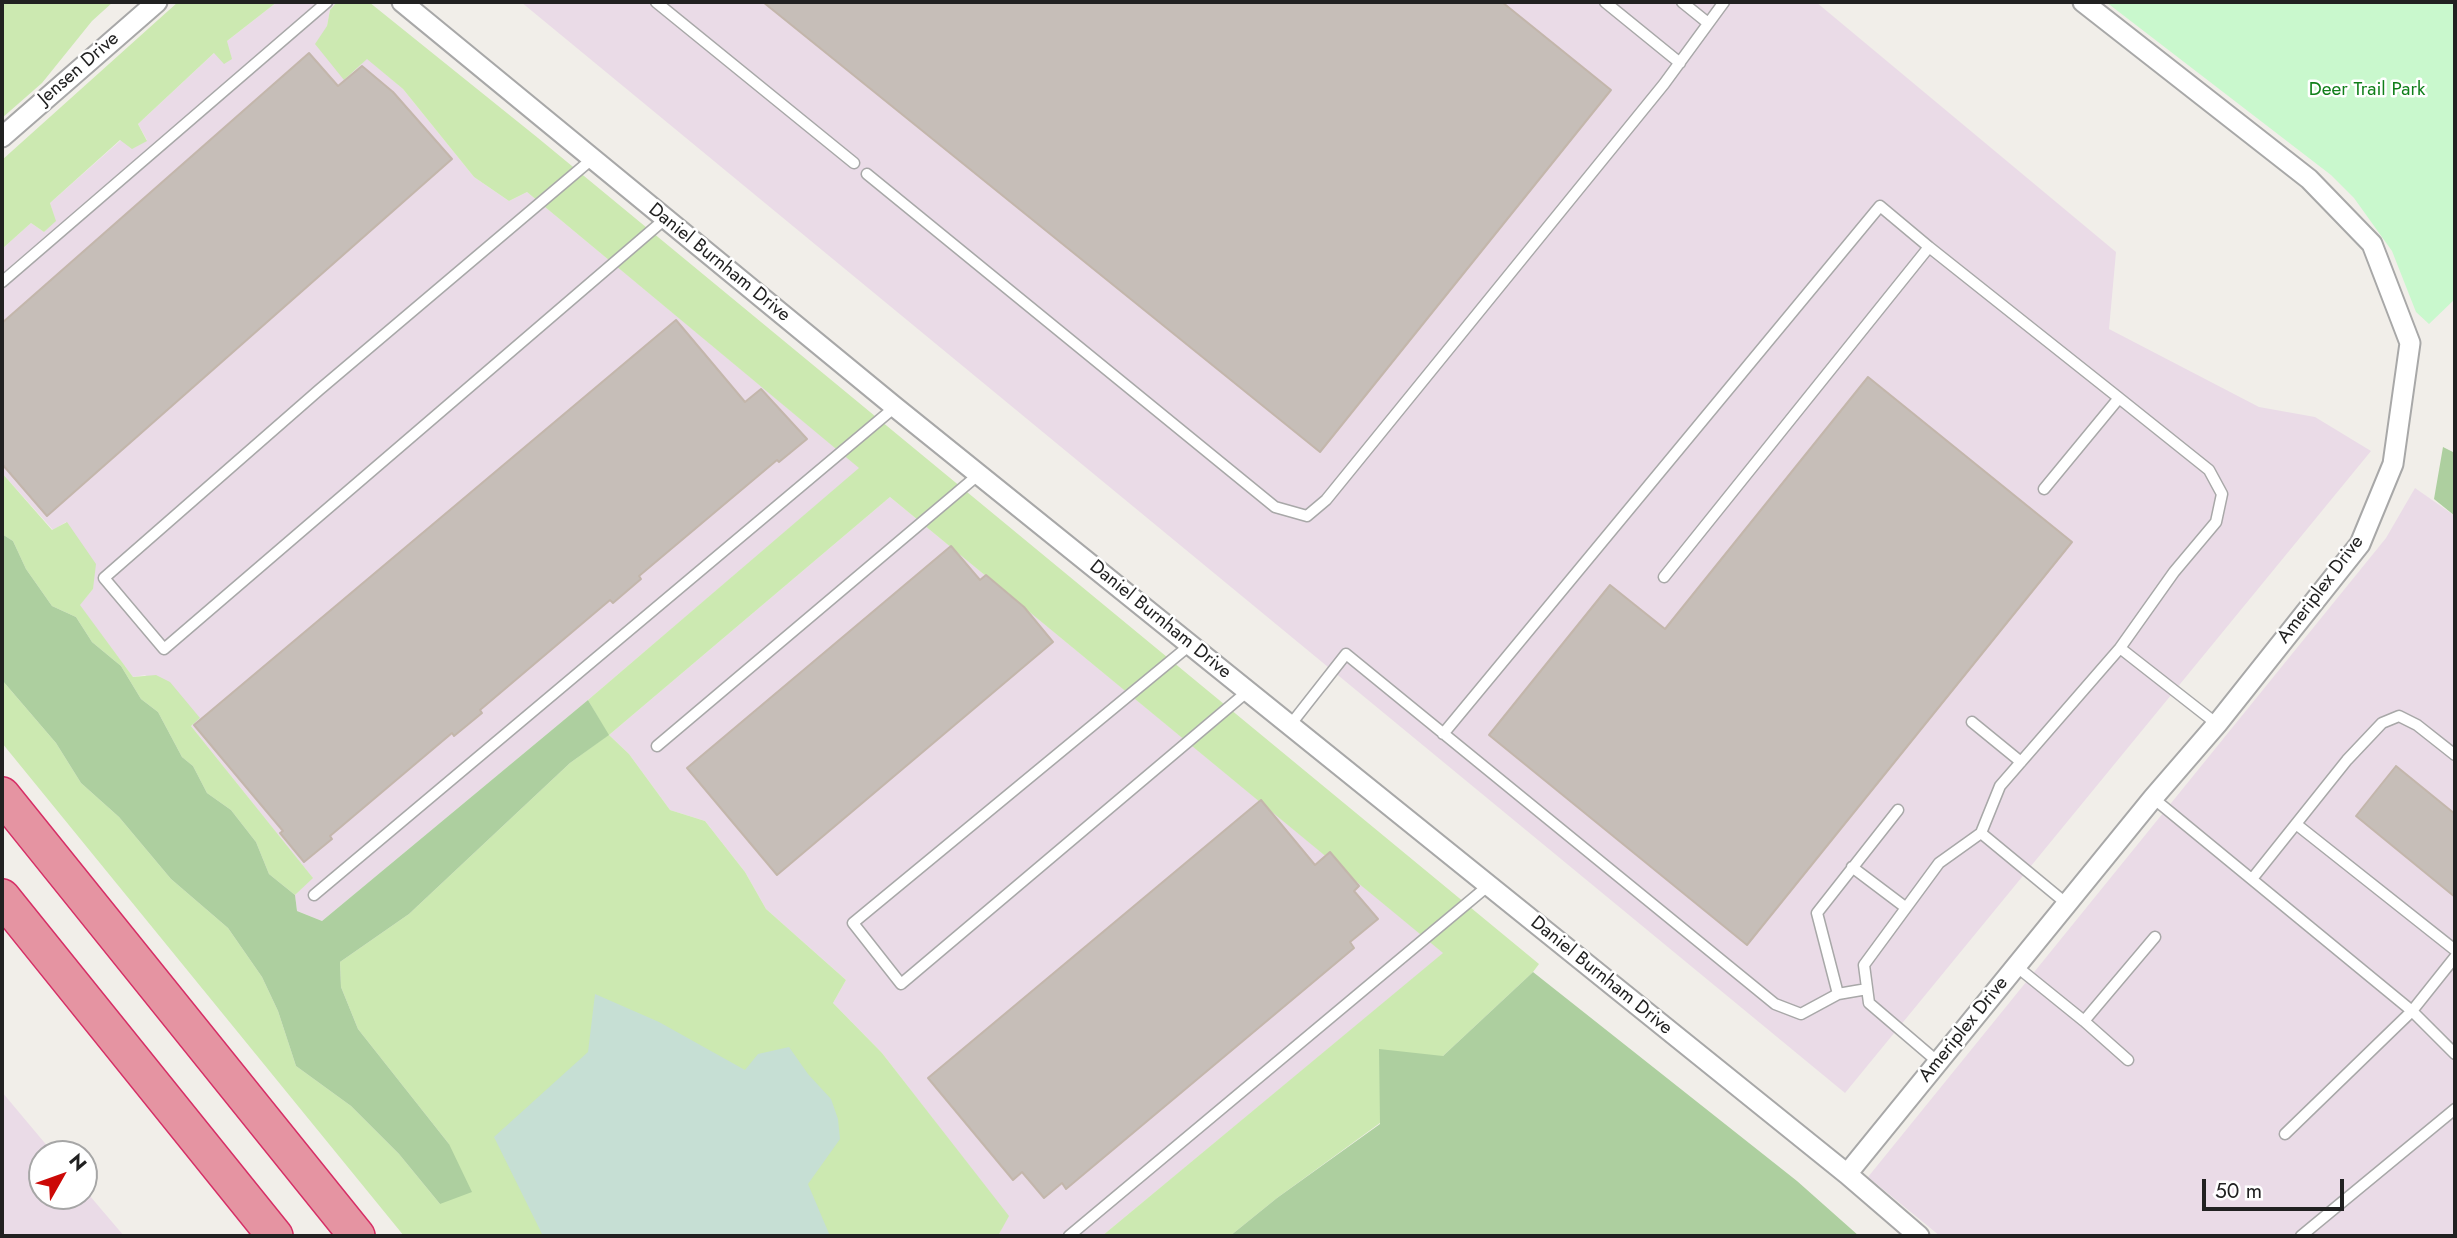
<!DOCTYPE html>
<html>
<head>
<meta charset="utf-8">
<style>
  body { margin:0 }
  #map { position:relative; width:2457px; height:1238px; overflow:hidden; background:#f1eee9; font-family:Jost,sans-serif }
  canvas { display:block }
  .frame { position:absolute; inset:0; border:4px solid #212121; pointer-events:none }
  .north { position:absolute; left:28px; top:1140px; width:70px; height:70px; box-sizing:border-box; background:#fff; border:2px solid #a6a6a6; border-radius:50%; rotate:50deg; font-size:19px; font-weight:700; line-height:28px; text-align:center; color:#212121 }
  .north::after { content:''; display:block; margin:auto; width:24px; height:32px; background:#cc0907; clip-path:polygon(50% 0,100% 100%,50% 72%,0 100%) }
  .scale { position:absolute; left:2202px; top:1179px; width:142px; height:32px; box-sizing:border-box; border:4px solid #212121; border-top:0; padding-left:9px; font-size:21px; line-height:24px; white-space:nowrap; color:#212121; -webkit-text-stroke:5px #fff; paint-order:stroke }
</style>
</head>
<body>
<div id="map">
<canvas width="2457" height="1238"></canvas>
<div class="frame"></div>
<div class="north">N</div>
<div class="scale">50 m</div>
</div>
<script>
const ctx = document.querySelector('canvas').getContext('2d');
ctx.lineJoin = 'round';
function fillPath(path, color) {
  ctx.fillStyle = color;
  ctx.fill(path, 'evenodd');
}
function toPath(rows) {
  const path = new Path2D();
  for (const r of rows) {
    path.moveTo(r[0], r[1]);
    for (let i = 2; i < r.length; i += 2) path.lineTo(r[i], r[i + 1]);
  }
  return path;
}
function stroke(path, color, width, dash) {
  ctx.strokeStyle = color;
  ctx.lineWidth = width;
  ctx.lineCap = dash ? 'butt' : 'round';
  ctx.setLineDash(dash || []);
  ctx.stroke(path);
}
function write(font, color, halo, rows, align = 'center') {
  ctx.font = font + ' Jost,sans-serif';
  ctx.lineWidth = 5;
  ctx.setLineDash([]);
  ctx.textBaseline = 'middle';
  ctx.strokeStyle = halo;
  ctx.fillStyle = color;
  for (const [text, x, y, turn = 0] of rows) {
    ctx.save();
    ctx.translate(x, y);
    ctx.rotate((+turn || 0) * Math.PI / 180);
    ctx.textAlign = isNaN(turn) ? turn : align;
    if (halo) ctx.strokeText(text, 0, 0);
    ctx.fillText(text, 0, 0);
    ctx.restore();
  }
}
fillPath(toPath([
  [277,2,337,2,330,10,327,26,345,80,367,58,403,89,474,177,509,201,527,192,860,468,588,700,322,921,297,911,295,895,312,877,191,726,199,717,145,675,133,677,79,605,93,589,66,522,53,530,2,473,2,249,31,223,44,232,55,220,50,203,121,140,147,140,138,124,227,41],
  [521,2,1816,2,2116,252,2109,329,2259,407,2315,417,2371,451,1845,1093],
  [2415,488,2455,516,2455,1236,1940,1236,1868,1177,2386,538],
  [890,497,1444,953,1102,1236,998,1236,1008,1216,882,1053,833,1003,846,980,766,909,745,872,705,821,670,810,629,754,609,735],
  [2,1092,54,1154,42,1154,42,1196,84,1196,84,1189,124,1236,2,1236]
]), '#eadbe7');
fillPath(toPath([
  [2,2,113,2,92,21,42,83,2,118],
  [178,2,277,2,227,41,232,59,224,64,214,53,138,124,147,141,132,149,120,140,50,203,56,221,44,232,31,223,2,249,2,160],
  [337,2,369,2,538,138,1539,964,1533,972,1443,1056,1380,1123,1277,1198,1230,1236,1102,1236,1443,953,890,497,609,735,629,754,670,810,705,821,745,872,766,909,846,980,833,1003,882,1053,1009,1216,998,1236,404,1236,2,743,2,680,56,743,81,783,119,817,171,879,228,928,262,977,278,1011,296,1066,351,1106,399,1154,440,1204,449,1144,358,1029,341,987,340,962,409,914,570,763,608,735,588,700,859,468,527,192,509,201,474,177,403,89,367,59,344,80,315,44,327,26,330,10],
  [2,473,52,530,67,522,96,564,93,589,80,605,133,677,156,675,170,682,200,718,191,726,313,878,295,895,269,874,256,842,231,810,207,793,193,766,182,757,158,712,141,699,121,666,92,642,76,617,52,606,26,569,13,541,2,534]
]), '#cce9b1');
fillPath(toPath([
  [2443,447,2455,453,2455,516,2434,499],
  [2,534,13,541,26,569,52,606,76,617,92,642,121,666,141,699,158,712,182,757,193,766,207,793,231,810,256,842,269,874,295,895,297,911,322,921,588,700,609,735,570,763,409,914,340,962,341,987,358,1029,449,1144,472,1192,440,1204,399,1154,351,1106,296,1066,278,1011,262,977,228,928,171,879,119,817,81,783,56,743,2,680],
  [1533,972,1797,1181,1859,1236,1230,1236,1277,1198,1380,1124,1379,1049,1443,1056]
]), '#adcf9f');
fillPath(toPath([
  [595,994,659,1022,745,1070,758,1054,789,1047,808,1074,831,1099,838,1119,840,1139,808,1184,830,1236,543,1236,494,1137,588,1052]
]), '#c6dfd4');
fillPath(toPath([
  [2106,2,2455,2,2455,299,2429,324,2416,312,2392,251,2354,198,2331,175]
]), '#c9f8cd');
const building = toPath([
  [763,2,1502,2,1611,90,1320,452,763,2],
  [309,53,338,86,362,66,393,92,452,159,47,516,2,464,2,323,309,53],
  [676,320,745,402,761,389,807,439,779,462,777,460,639,576,641,579,613,603,610,600,480,710,482,713,454,736,452,733,330,836,332,839,304,862,280,833,283,831,194,725,676,320],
  [1868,377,2072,542,1747,945,1489,735,1610,585,1665,629,1868,377],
  [951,546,980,580,986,575,1024,607,1053,642,777,875,687,768,951,546],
  [2396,766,2455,814,2455,897,2356,816,2396,766],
  [1261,800,1315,865,1330,852,1359,886,1354,891,1378,919,1350,942,1354,948,1066,1189,1062,1183,1044,1198,1022,1172,1013,1180,928,1078,1261,800]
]);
fillPath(building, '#c6beb8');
stroke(building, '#c3b6ab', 2);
const lane = toPath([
  [656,2,854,163],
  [1605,2,1680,63],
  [1682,2,1708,23],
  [592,159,319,390,104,578,164,649,665,219],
  [867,174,1275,507,1307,516,1326,500,1664,84,1724,2],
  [2,282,327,2],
  [1664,577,1929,247,2119,398],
  [1190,645,853,923,901,984,1248,691],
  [2120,648,2217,724],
  [1972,722,2021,762],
  [1291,724,1346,654,1775,1004,1801,1014,1838,994],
  [1443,734,1880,206,1929,247],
  [657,746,978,475],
  [2153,798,2412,1011,2455,1054],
  [2296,824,2455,950],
  [1981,833,2000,786,2120,648,2174,572,2216,522,2222,494,2209,470,2119,398,2044,489],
  [1852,867,1905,907],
  [2252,879,2347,760,2382,723,2399,716,2417,725,2455,755],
  [314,895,895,407],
  [2016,966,2084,1021,2155,937],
  [1867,989,1838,994,1817,913,1898,810],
  [2084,1021,2128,1060],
  [1938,1062,1869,1003,1864,965,1939,863,1981,833,2067,904],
  [2285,1134,2412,1011,2455,957],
  [1069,1236,1489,885],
  [2301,1236,2455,1109]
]);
const street = toPath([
  [402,2,895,407,1847,1174,1919,1236],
  [2,137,157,2],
  [1847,1174,2153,798,2217,724,2360,544,2393,464,2410,343,2372,244,2309,179,2083,2]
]);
const highway = toPath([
  [2,795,357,1236],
  [2,897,275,1236]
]);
stroke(lane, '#a8a8a8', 13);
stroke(street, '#a8a8a8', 23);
stroke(highway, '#d62f66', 38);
stroke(lane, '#fff', 10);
stroke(street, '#fff', 19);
stroke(highway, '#e594a2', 35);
write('19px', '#212121', '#fff', [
  ["Jensen Drive",79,69,-41],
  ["Daniel Burnham Drive",719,263,39],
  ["Ameriplex Drive",2321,590,-53],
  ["Daniel Burnham Drive",1160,620,39],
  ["Daniel Burnham Drive",1601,976,39],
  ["Ameriplex Drive",1964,1030,-51]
]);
write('19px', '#107f1a', '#fff', [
  ["Deer Trail Park",2367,90]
]);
</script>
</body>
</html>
